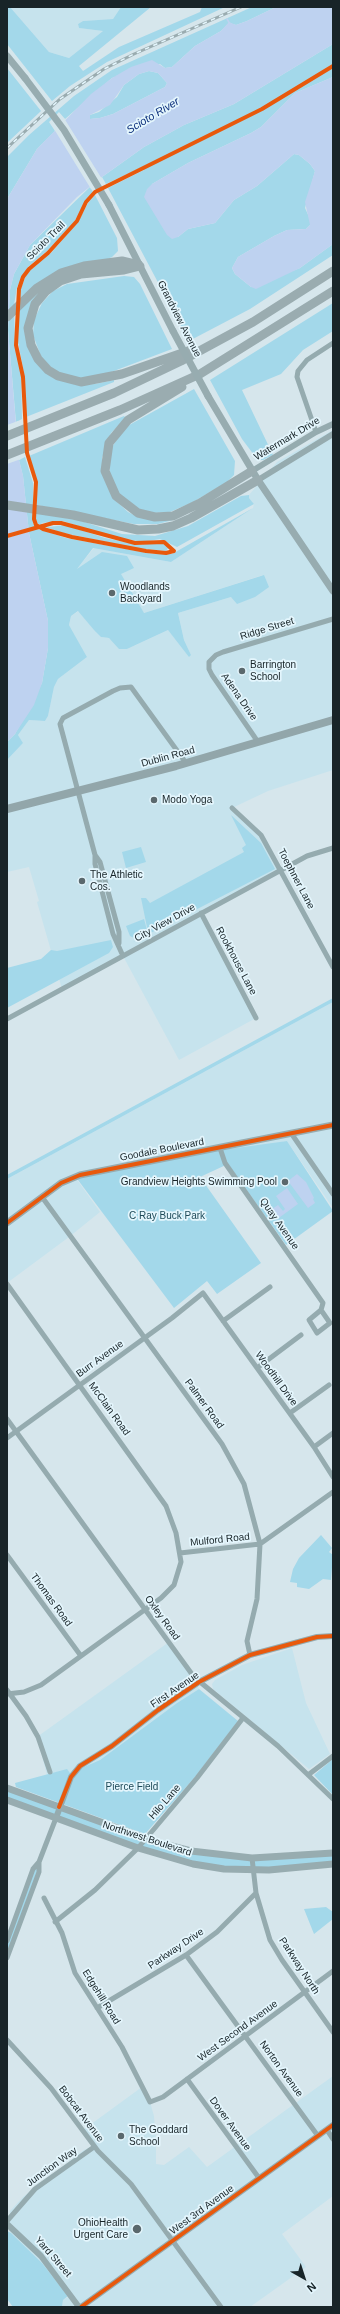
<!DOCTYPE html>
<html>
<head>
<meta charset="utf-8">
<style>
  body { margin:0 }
  #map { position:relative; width:340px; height:2314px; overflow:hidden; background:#d6e6ec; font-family:Helvetica,sans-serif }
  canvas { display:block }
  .frame { position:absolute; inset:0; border:8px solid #182428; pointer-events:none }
  .north { position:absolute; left:284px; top:2258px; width:40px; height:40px; -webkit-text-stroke:3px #e4f6fd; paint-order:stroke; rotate:141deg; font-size:11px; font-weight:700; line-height:16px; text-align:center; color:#182428 }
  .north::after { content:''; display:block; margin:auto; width:14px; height:18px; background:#182428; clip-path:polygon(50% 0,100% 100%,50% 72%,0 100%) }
</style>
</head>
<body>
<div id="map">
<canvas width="340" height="2314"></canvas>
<div class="frame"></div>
<div class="north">N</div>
</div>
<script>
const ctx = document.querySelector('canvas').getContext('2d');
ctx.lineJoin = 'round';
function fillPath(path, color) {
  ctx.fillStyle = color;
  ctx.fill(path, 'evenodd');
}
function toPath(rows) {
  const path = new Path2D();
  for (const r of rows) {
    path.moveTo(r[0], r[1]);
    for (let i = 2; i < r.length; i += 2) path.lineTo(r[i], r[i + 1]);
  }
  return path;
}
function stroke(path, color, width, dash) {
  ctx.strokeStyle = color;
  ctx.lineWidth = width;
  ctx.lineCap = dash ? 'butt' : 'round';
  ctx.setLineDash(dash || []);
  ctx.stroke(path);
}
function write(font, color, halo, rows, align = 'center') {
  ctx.font = font + ' Helvetica,sans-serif';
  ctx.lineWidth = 3.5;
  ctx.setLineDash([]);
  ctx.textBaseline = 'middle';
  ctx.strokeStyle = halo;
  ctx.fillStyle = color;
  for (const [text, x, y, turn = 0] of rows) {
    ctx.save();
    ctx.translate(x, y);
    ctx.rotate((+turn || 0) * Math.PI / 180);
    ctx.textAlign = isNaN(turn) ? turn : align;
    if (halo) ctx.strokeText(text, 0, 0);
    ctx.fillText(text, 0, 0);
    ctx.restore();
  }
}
fillPath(toPath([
  [10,7,121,7,113,19,83,21,78,24,79,28,103,31,69,58,49,52],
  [333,430,333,770,268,791,232,808,254,828,280,870,201,914,256,1018,179,1060,123,956,62,989,37,902,39,901,29,867,7,872,7,760,23,743,18,735,29,720,45,721,48,716,54,687,58,679,87,657,69,625,71,616,79,611,101,637,109,638,127,649,168,630,191,655,184,640,178,613,231,597,263,575,144,613,76,570,94,548,171,562,253,508,254,504,249,498,249,495,277,462],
  [333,1002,333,1208,287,1141,75,1177,100,1212,69,1237,7,1283,7,1179],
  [169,1642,194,1676,199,1689,177,1703,100,1760,70,1773,66,1770,47,1775,37,1737],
  [292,1648,306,1703,330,1754,309,1769,213,1689,212,1684,215,1680,242,1665],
  [333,2076,333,2196,282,2234,306,2267,250,2307,62,2307,63,2300,68,2297,42,2263,9,2231,10,2211,23,2197,84,2150,93,2146,83,2130,142,2087,150,2102,154,2116,156,2140,156,2164,164,2165,189,2147,207,2167]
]), '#c6e3ed');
fillPath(toPath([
  [7,7,10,7,49,52,69,58,103,31,79,28,78,24,83,21,113,19,121,7,151,7,79,66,83,71,119,47,200,12,202,7,225,7,107,62,70,86,52,101,7,44],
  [252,7,276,7,247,21,236,25,229,23,221,31,195,46,172,67,165,68,160,64,112,78,65,119,59,112,49,122,55,131,37,149,7,199,7,157,29,135,74,96,112,70],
  [333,44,333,77,295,93,261,127,251,133,188,163,152,184,178,237,188,229,215,223,234,200,257,186,294,154,299,155,310,164,315,171,305,208,310,219,310,225,306,229,287,230,274,236,238,257,232,268,235,274,251,287,300,268,333,244,333,255,250,309,189,341,108,188,144,170,142,167,106,184,102,177,144,147,184,125,234,104],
  [7,68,41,111,7,143],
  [149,71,158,73,167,83,165,87,113,114,100,118,90,119,90,115,99,112,117,97,124,85,139,74],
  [90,187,93,192,72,225,47,251,28,267,17,287,14,305,15,345,21,369,22,419,16,422,8,330,10,290,14,274,30,245],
  [95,195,117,238,118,251,112,257,19,299,20,291,27,273,52,252,78,222,88,203],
  [124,276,134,277,140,284,172,349,106,374,84,379,68,377,53,369,42,359,33,335,34,320,42,303,53,291,67,284],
  [43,288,26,332,52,377,77,385,95,384,114,380,114,382,26,417,24,373,18,342,18,312],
  [333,303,333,331,303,350,281,374,242,390,273,455,263,460,260,460,258,456,257,459,242,439,210,380],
  [194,389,235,461,234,475,227,482,193,502,170,512,153,513,136,508,118,494,110,474,110,450,124,429,131,424],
  [124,416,126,418,111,433,102,458,102,466,114,499,128,512,136,516,173,520,158,524,134,524,37,505,37,480,29,456],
  [25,457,33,483,33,523,38,529,66,538,153,554,172,554,253,508,171,562,93,548,77,569,102,552,127,556,134,568,121,574,144,613,264,575,269,587,255,597,237,604,231,597,178,613,184,640,191,655,189,657,168,630,127,649,119,649,109,638,101,637,94,630,78,611,71,616,69,625,87,657,58,679,54,687,48,716,45,721,29,720,18,735,23,743,7,760,7,742,15,734,42,683,48,648,48,621,29,533,23,476,19,460],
  [249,495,249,498,254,504,177,547,160,539,142,542,106,535,63,521,41,523,48,527,66,525,105,538,139,545,162,542,169,547,166,551,136,548,59,532,38,524,36,520,36,513,78,520,122,534,155,536,188,526,241,496],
  [231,815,261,843,275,869,133,942,148,932,141,898,146,898,150,903,244,852,242,848,246,845],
  [141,847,146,862,126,868,122,852],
  [144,919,147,930,134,938,130,936,126,926],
  [111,940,113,947,109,953,7,1008,7,968,41,959,51,950,57,951],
  [333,998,333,1002,7,1179,7,1175],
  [287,1141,333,1211,286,1245,228,1164,200,1177,261,1263,217,1294,207,1281,174,1308,75,1176,178,1156],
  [321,1535,332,1548,329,1552,333,1555,331,1580,323,1579,309,1589,297,1587,297,1583,290,1582,293,1569,299,1558],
  [199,1689,238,1721,195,1777,145,1834,16,1787,15,1783,67,1769,70,1773,100,1760,177,1703],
  [333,1759,333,1795,314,1775],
  [7,1788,156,1842,252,1858,333,1853,333,1864,269,1870,193,1864,7,1800],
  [39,1862,39,1872,7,1958,7,1941,33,1869],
  [326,1907,333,1912,333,1919,314,1934,304,1909],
  [7,2231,11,2233,42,2263,68,2296,63,2300,62,2307,13,2307,7,2299]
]), '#a3d8ea');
fillPath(toPath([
  [276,7,333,7,333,44,234,104,184,125,144,147,102,177,77,197,30,245,14,274,10,290,8,330,19,460,23,476,29,533,48,621,48,648,42,683,34,705,15,734,7,742,7,199,37,149,91,94,112,78,131,67,152,60,165,68,172,67,195,46,221,31,229,22,236,25,247,21],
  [149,71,158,73,167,83,165,87,113,114,100,118,90,119,90,115,110,105,124,85,139,74],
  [333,77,333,244,300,268,256,289,251,287,235,274,232,268,238,257,274,236,287,230,306,229,310,225,305,202,315,171,310,164,299,155,294,154,257,186,234,200,215,223,188,229,178,237,172,239,167,235,144,197,147,189,152,184,188,163,251,133,261,127,295,93],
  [297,1174,306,1182,314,1198,313,1199,315,1203,308,1208,288,1181],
  [287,1188,298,1204,276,1220,269,1211,278,1205,283,1211,285,1209,276,1196]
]), '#bed2f0');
fillPath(toPath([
  [64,118,102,179,91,189,54,129],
  [18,421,21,459,7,464,7,425],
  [30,528,31,531,7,538,7,534]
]), '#d6e6ec');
stroke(toPath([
  [227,19,230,24]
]), '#bed2f0', 1.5);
stroke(toPath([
  [316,432,297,377,298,371,307,360,333,343],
  [258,742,212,675,209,669,209,662,216,655,223,652,333,619],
  [232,808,261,835,333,967],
  [95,856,95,864,113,934,123,956],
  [201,913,256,1018],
  [119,943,119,932,100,862,95,855,60,724,63,718,113,691,120,688,131,687,186,763],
  [7,1019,307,856,333,848],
  [291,1133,333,1194],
  [220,1148,225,1163,323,1303,321,1310,309,1320,317,1333,330,1323,321,1310],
  [42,1197,222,1444,244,1484,260,1544,257,1599,247,1641,250,1655],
  [7,1284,166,1506,176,1533,181,1562,174,1585,161,1598,41,1685,24,1692,7,1694],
  [223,1321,270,1287],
  [257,1368,301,1335],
  [290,1413,329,1385],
  [7,1419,194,1677,278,1746,333,1799],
  [7,1438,172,1318,203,1293,314,1447,333,1477],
  [314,1447,333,1433],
  [180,1553,260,1544,333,1492],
  [7,1555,81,1656],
  [7,1690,26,1716,38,1737,50,1772],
  [308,1775,333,1756],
  [252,1858,256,1893,270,1940,282,1960,333,2032],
  [44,1898,62,1933,75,1973,122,2047,150,2102,163,2097,333,1971],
  [55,1922,95,1890,138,1848,197,1778,243,1718],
  [7,1941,33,1869,39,1862,56,1818],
  [186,1955,318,2136],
  [7,1958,39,1872,39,1862],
  [97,2008,186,1955,217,1932,256,1893],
  [7,2040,51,2088,98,2151,131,2184,221,2307],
  [187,2079,259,2178],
  [327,2130,333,2139],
  [7,2221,35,2189,94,2147]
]), '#95abaf', 5);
stroke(toPath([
  [252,471,316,432,333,424],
  [258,480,333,434],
  [56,1818,71,1777,80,1766,112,1746,158,1710,199,1682,250,1655,317,1637,333,1636],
  [7,2224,41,2256,79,2307],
  [81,2307,333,2125]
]), '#95abaf', 6);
stroke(toPath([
  [7,56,25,78],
  [109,205,173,331],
  [208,396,258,480,333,591],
  [7,1223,61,1183,80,1175,333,1125],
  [7,1788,156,1842,191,1851,252,1858,333,1853],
  [7,1800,138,1848,193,1864,224,1869,269,1870,333,1864]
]), '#97acb0', 7);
stroke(toPath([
  [7,809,176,766,333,720]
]), '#92a6aa', 8);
stroke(toPath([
  [140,266,124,270,81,274,60,281,46,291,35,304,28,328,31,345,38,359,48,370,58,376,81,382,122,374,191,350],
  [7,317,37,288,61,273,84,266,122,261,139,265],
  [182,387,128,420,109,443,105,471,116,496,138,513,155,517,173,516,200,503,252,471],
  [7,436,114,393,181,361,253,322,333,271],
  [7,455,120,410,200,374,333,291],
  [7,505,73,515,138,530,158,529,173,526,191,518,258,480]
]), '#9aacb0', 9);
const rail = toPath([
  [7,148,60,99,104,69,134,54,241,7]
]);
stroke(rail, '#9aacb0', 3);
stroke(rail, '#e4f6fd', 1.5, [4.5]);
stroke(toPath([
  [25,78,64,130,109,205],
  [173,331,208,396]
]), '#97acb0', 7);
stroke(toPath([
  [7,536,53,523,61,523,135,543,164,542,174,551,166,553,146,551,72,537,43,529,36,525,34,519,36,482,27,453,23,377,16,345,19,289,23,277,29,269,48,253,77,221,86,202,95,192,262,109,333,66],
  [7,1223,61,1183,80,1175,333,1125],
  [59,1807,71,1777,80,1766,112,1746,158,1710,199,1682,250,1655,317,1637,333,1636],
  [81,2307,333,2125]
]), '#e8590c', 4);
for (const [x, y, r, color] of [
  [112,593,4,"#5a686d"],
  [242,671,4,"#5a686d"],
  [154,800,4,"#5a686d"],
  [82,881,4,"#5a686d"],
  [285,1182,4,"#5a686d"],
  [121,2136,4,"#5a686d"],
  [137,2229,5,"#5a686d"]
]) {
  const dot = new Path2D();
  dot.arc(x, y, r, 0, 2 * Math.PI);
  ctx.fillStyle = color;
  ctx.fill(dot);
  stroke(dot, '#e4f6fd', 1.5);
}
write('10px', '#182428', '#e4f6fd', [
  ["Scioto Trail",46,241,-45],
  ["Grandview Avenue",179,319,63],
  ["Watermark Drive",287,439,-31],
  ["Ridge Street",267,629,-17],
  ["Adena Drive",239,697,55],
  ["Dublin Road",168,757,-15],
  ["Toephner Lane",296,879,62],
  ["City View Drive",165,923,-29],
  ["Rookhouse Lane",236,961,62],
  ["Goodale Boulevard",162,1150,-11],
  ["Quay Avenue",279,1224,55],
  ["Burr Avenue",100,1359,-36],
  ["Woodhill Drive",276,1379,54],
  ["Palmer Road",204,1404,54],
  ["McClain Road",109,1409,54],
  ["Mulford Road",220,1540,-6],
  ["Thomas Road",51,1600,54],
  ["Oxley Road",162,1618,54],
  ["First Avenue",175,1690,-34],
  ["Hilo Lane",165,1802,-49],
  ["Northwest Boulevard",147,1839,18],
  ["Parkway Drive",176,1949,-34],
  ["Parkway North",299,1966,57],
  ["Edgehill Road",101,1997,58],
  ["West Second Avenue",238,2031,-36],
  ["Norton Avenue",281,2069,54],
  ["Bobcat Avenue",81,2114,53],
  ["Dover Avenue",230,2124,54],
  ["Junction Way",52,2167,-36],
  ["West 3rd Avenue",202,2210,-36],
  ["Yard Street",53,2257,49]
]);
write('10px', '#182428', '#e4f6fd', [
  ["Woodlands",120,587],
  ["Backyard",120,599],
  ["Barrington",250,665],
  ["School",250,677],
  ["Modo Yoga",162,800],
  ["The Athletic",90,875],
  ["Cos.",90,887],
  ["Grandview Heights Swimming Pool",277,1182,"right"],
  ["The Goddard",129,2130],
  ["School",129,2142],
  ["OhioHealth",128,2223,"right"],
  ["Urgent Care",128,2235,"right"]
], 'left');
write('10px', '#1d4a58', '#e4f6fd', [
  ["C Ray Buck Park",167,1216],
  ["Pierce Field",132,1787]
]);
write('italic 11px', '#0e317d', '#e4f6fd', [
  ["Scioto River",153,116,-31]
]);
</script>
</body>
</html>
